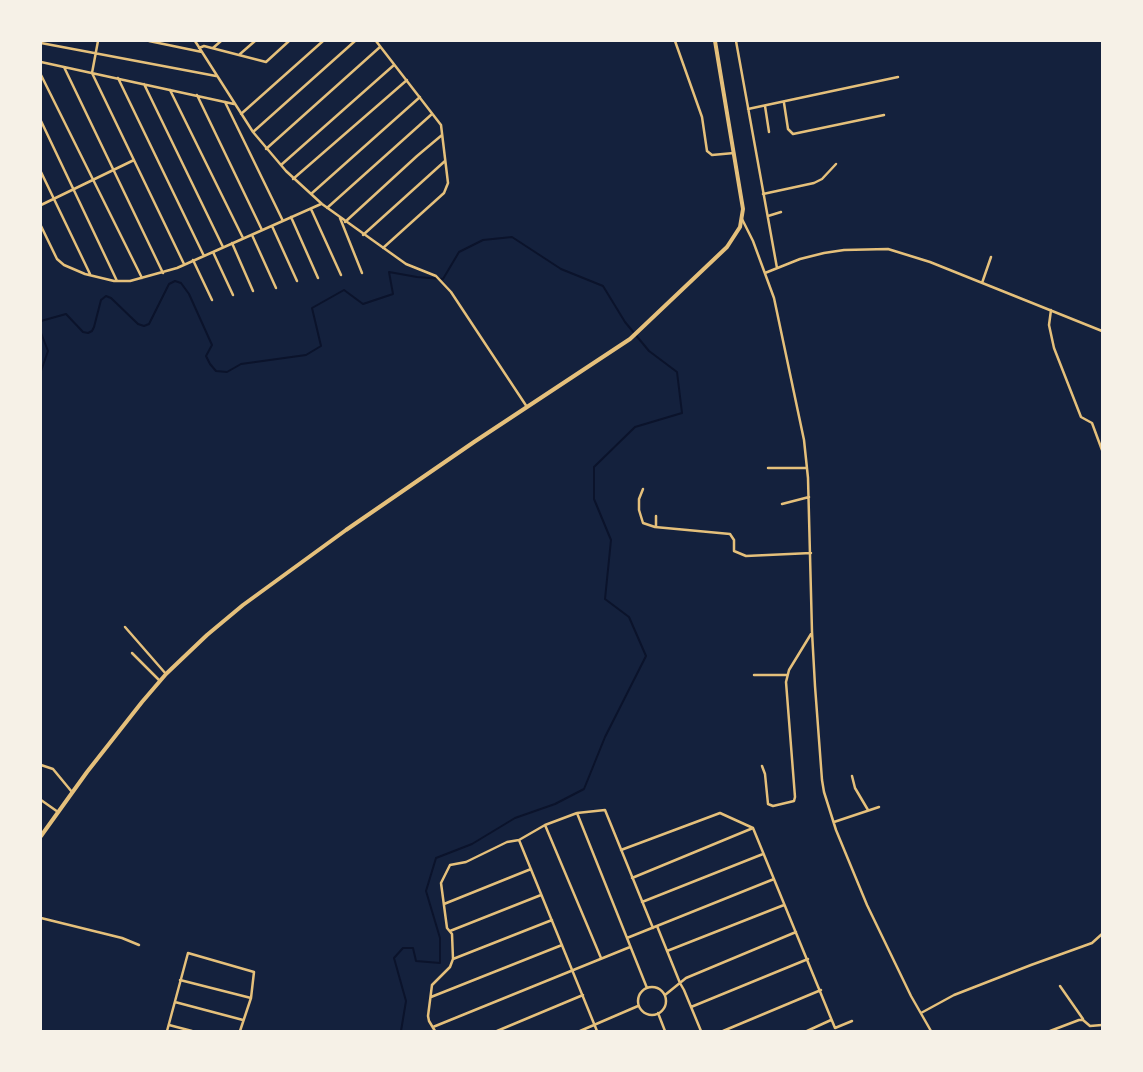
<!DOCTYPE html>
<html>
<head>
<meta charset="utf-8">
<style>
  body { margin:0 }
  #map { position:relative; width:1143px; height:1072px; overflow:hidden; background:#14213d; font-family:"Open Sans",sans-serif }
  canvas { display:block }
  .frame { position:absolute; inset:0; border:42px solid #f6f1e7; pointer-events:none }
</style>
</head>
<body>
<div id="map">
<canvas width="1143" height="1072"></canvas>
<div class="frame"></div>
</div>
<script>
const ctx = document.querySelector('canvas').getContext('2d');
ctx.lineJoin = 'round';
function toPath(rows) {
  const path = new Path2D();
  for (const r of rows) {
    if (r.length === 3) {
      path.moveTo(r[0] + r[2], r[1]);
      path.arc(r[0], r[1], r[2], 0, 2 * Math.PI);
      continue;
    }
    path.moveTo(r[0], r[1]);
    for (let i = 2; i < r.length; i += 2) path.lineTo(r[i], r[i + 1]);
  }
  return path;
}
function stroke(path, color, width, dash) {
  ctx.strokeStyle = color;
  ctx.lineWidth = width;
  ctx.lineCap = dash ? 'butt' : 'round';
  ctx.setLineDash(dash || []);
  ctx.stroke(path);
}
stroke(toPath([
  [41,321,66,314,83,332,88,333,92,331,94,327,101,300,106,296,111,298,138,324,144,326,149,324,169,284,175,281,181,283,189,294,212,345,206,356,210,364,216,371,227,372,241,364,306,355,321,346,312,308,344,290,363,304,393,294,389,272,417,277,443,279,459,252,483,240,512,237,561,269,603,286,625,322,649,351,677,372,682,413,635,427,594,467,594,499,611,540,605,599,629,617,646,656,605,737,584,789,555,804,515,818,472,844,436,858,426,891,440,938,440,963,416,961,413,948,403,948,394,958,406,1001,401,1031],
  [41,333,48,351,41,371]
]), '#0b132b', 2);
stroke(toPath([
  [98,41,92,73,184,264],
  [149,41,202,52],
  [195,41,253,132,286,171,322,204,406,264,436,276,451,292,527,407],
  [376,41,441,125,448,183,444,193,383,248],
  [675,41,702,117,707,151,712,155,734,153],
  [736,41,777,268],
  [41,43,216,76],
  [199,48,204,46,266,62,289,41],
  [213,48,221,41],
  [240,54,255,41],
  [41,62,234,104],
  [64,67,163,273],
  [41,75,142,278],
  [118,78,204,256],
  [144,84,223,247],
  [170,90,243,238],
  [197,95,262,230],
  [225,102,283,221],
  [784,103,788,129,793,134,884,115],
  [765,106,769,132],
  [748,109,898,77],
  [241,114,323,41],
  [41,121,117,281],
  [253,132,355,41],
  [266,149,380,47],
  [281,165,394,65],
  [41,172,90,274],
  [293,179,407,80],
  [311,194,420,97],
  [763,194,814,183,822,179,836,164],
  [41,205,134,160],
  [327,208,432,114],
  [311,209,341,275],
  [768,216,781,212],
  [291,217,318,278],
  [340,218,362,273],
  [742,219,753,241,774,298,804,440,808,478,812,632,815,686,822,780,824,792,836,830,867,905,911,996,931,1031],
  [345,222,417,156,442,135],
  [41,226,57,259,64,265,85,274,114,281,130,281,177,268,321,204],
  [272,226,297,281],
  [252,235,276,288],
  [363,235,445,161],
  [232,243,253,291],
  [213,252,233,295],
  [193,260,212,300],
  [765,273,800,259,824,253,844,250,888,249,930,262,1102,331],
  [982,283,991,257],
  [1051,310,1049,325,1054,348,1081,417,1092,423,1102,450],
  [768,468,807,468],
  [643,489,639,499,639,510,643,523,655,527,730,534,734,540,734,551,746,556,811,553],
  [782,504,809,497],
  [656,527,656,516],
  [125,627,166,674],
  [132,653,160,681],
  [754,675,787,675],
  [41,765,53,769,72,792],
  [762,766,765,774,768,804,773,806,794,801,795,797,786,682,789,670,811,634],
  [852,776,855,788,868,810],
  [41,800,58,812],
  [577,813,647,988],
  [834,822,879,807],
  [545,825,601,958],
  [519,840,597,1031],
  [621,850,720,813,753,828,835,1028,852,1021],
  [632,878,753,828],
  [642,902,763,854],
  [444,904,531,869],
  [41,918,122,938,139,945],
  [657,926,680,983,684,990,701,1031],
  [450,931,541,895],
  [627,938,774,879],
  [667,951,784,905],
  [453,959,552,920],
  [180,980,251,998],
  [1060,986,1083,1019],
  [652,1001,14],
  [665,995,686,978,796,932],
  [431,997,562,945],
  [175,1002,243,1020],
  [691,1007,808,959],
  [658,1013,665,1031],
  [921,1013,954,995,1031,965,1092,943,1102,934],
  [169,1025,192,1031],
  [433,1027,630,947],
  [167,1031,188,953,254,972,251,998,240,1031],
  [435,1031,429,1021,428,1016,432,985,450,967,453,959,452,934,447,928,441,883,450,865,466,862,507,842,519,840,545,825,577,813,605,810,653,928],
  [497,1031,583,995],
  [580,1031,638,1006],
  [723,1031,821,990],
  [807,1031,831,1020],
  [1050,1031,1079,1020,1083,1020,1090,1026,1102,1025]
]), '#e5c07b', 2.5);
stroke(toPath([
  [41,836,87,772,142,702,166,674,207,635,243,605,346,530,474,442,630,339,727,247,740,227,743,209,715,41]
]), '#e5c07b', 4);
</script>
</body>
</html>
